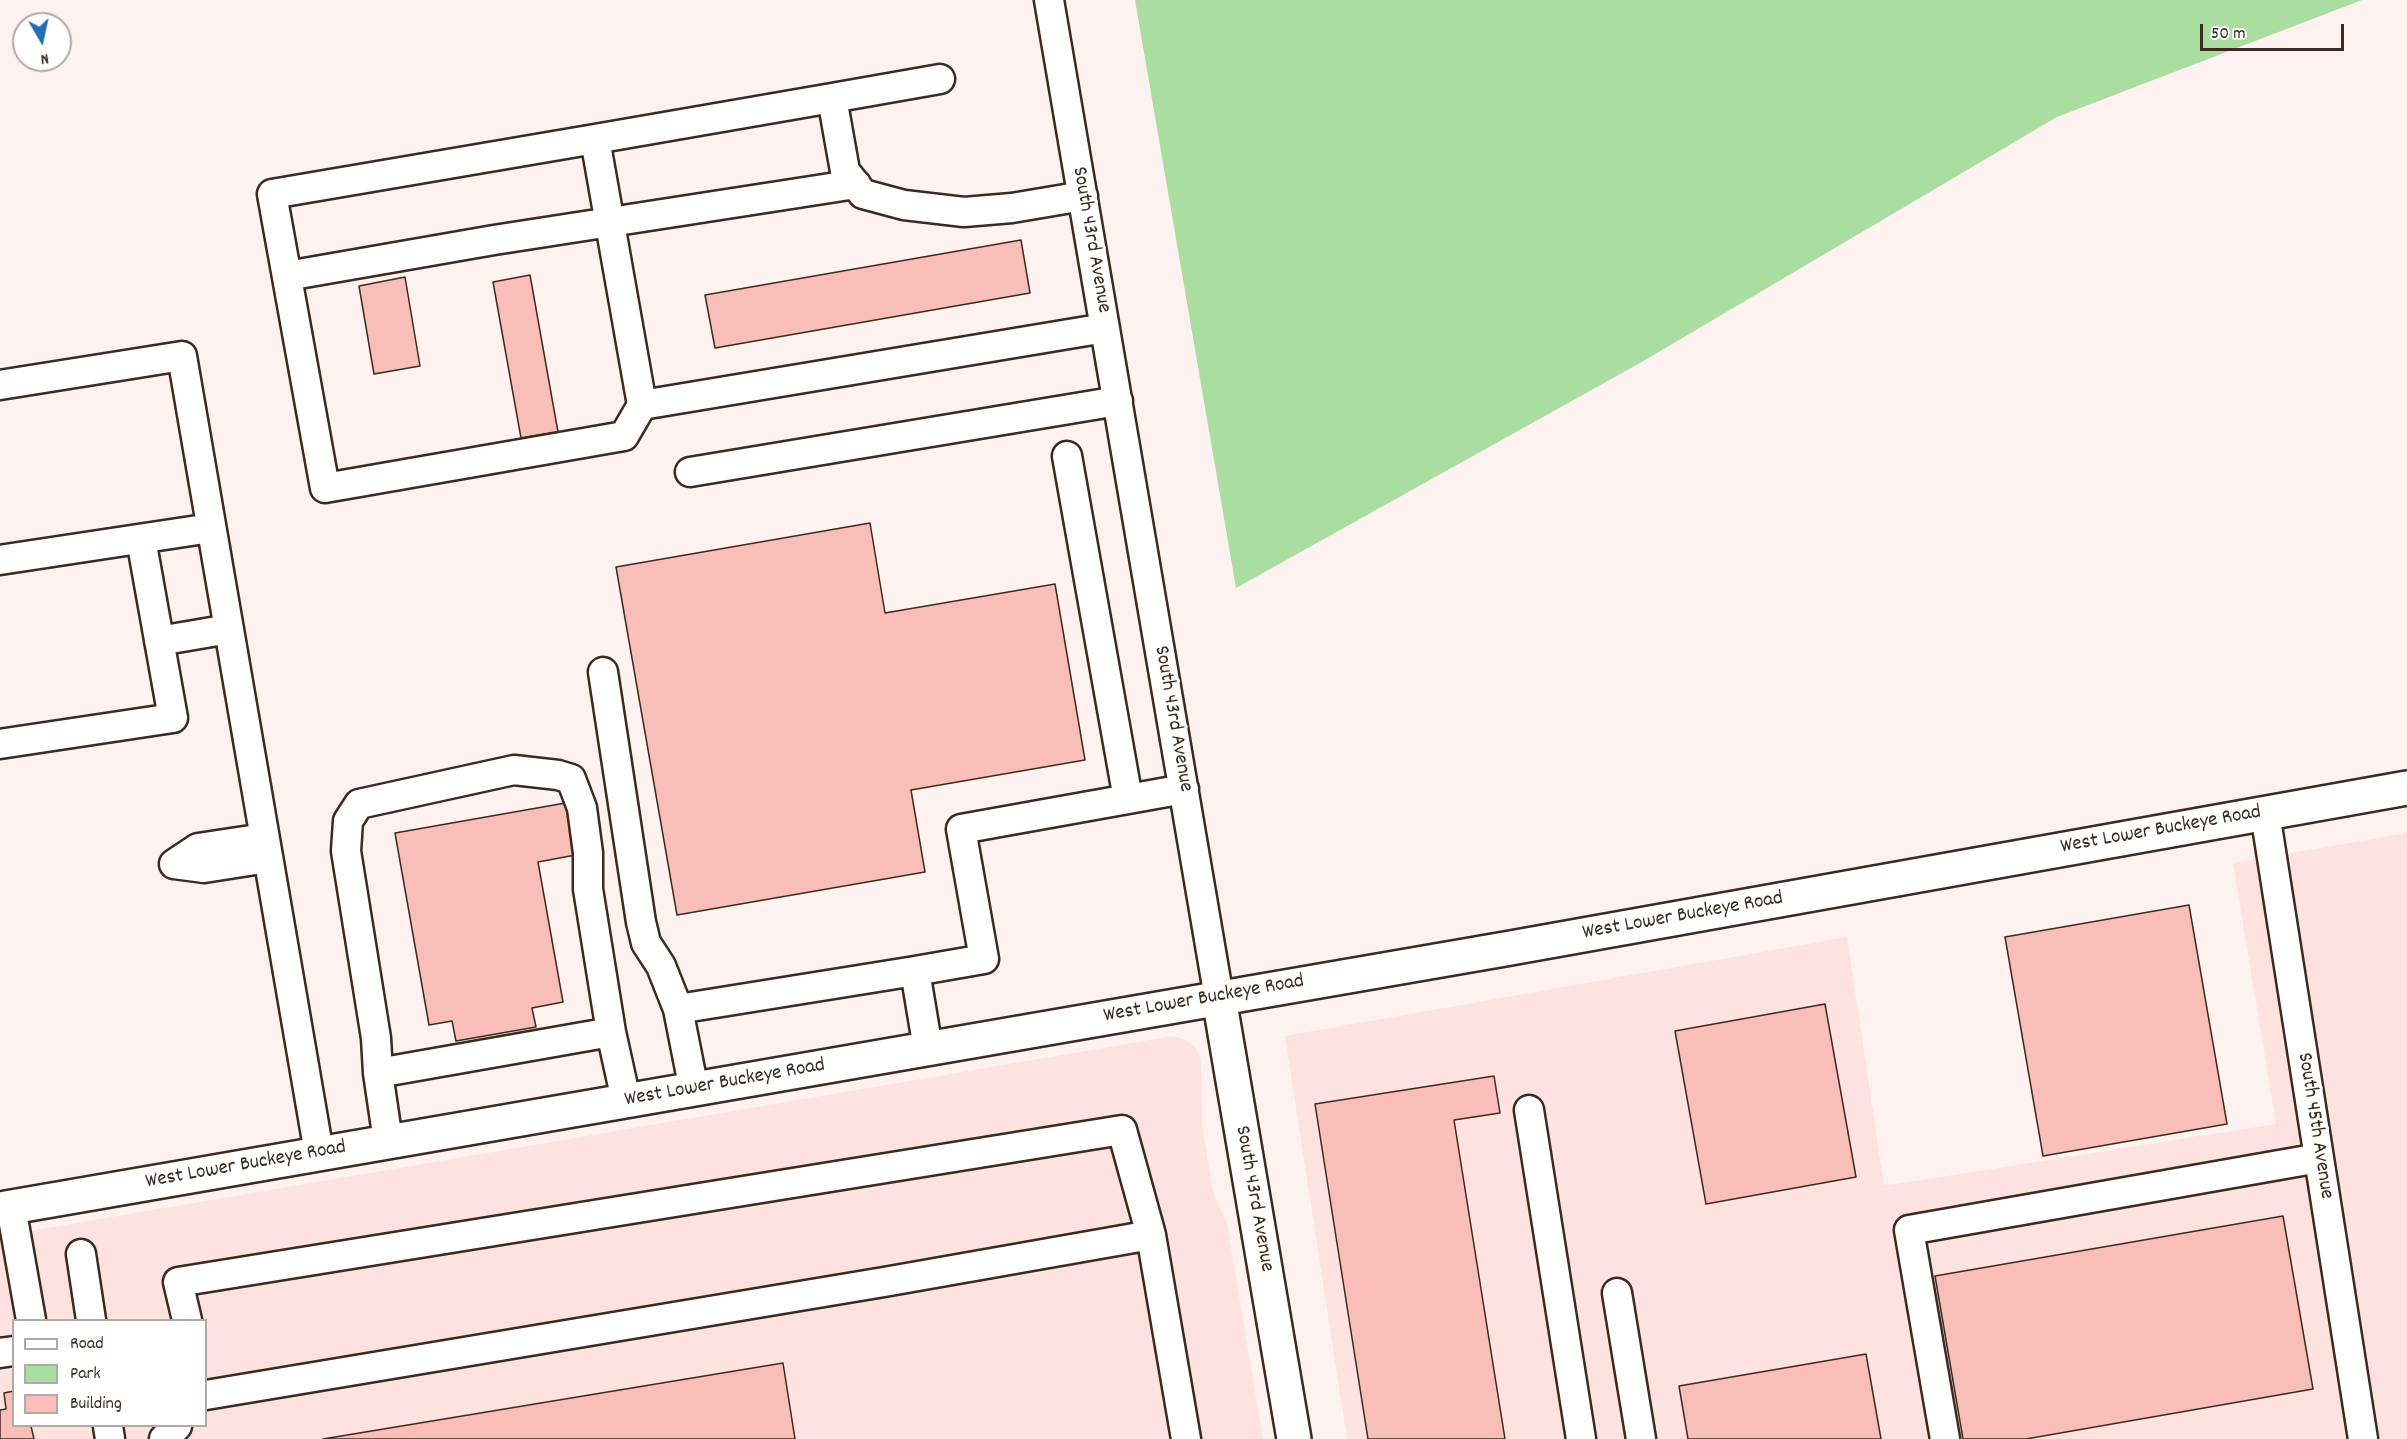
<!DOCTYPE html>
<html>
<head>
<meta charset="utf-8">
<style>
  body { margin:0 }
  #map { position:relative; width:2407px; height:1439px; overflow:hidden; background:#fef2f1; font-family:Dekko,sans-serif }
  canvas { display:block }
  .legend { position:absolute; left:12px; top:1319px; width:195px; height:108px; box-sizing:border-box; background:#fff; border:2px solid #b1aaa5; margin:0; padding:8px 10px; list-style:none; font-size:18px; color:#3b2a1e }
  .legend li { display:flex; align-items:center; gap:12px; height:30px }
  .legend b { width:30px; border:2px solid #b1aaa5 }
  .north { position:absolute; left:12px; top:12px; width:60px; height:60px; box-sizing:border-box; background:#fff; border:2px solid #b1aaa5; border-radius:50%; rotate:171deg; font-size:16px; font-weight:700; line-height:24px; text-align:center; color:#3b2a1e }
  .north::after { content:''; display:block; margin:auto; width:21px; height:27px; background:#1f6fb2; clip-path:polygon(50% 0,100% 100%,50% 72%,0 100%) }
  .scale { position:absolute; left:2200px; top:24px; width:144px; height:27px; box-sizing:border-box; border:3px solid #3b2a1e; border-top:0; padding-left:8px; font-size:18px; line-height:21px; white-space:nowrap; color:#3b2a1e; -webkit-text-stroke:4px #fff; paint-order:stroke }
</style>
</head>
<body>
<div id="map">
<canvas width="2407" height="1439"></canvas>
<ul class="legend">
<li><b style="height:8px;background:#fff"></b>Road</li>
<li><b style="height:16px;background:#aadea0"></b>Park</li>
<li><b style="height:16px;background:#fabeb8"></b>Building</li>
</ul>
<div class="north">N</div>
<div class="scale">50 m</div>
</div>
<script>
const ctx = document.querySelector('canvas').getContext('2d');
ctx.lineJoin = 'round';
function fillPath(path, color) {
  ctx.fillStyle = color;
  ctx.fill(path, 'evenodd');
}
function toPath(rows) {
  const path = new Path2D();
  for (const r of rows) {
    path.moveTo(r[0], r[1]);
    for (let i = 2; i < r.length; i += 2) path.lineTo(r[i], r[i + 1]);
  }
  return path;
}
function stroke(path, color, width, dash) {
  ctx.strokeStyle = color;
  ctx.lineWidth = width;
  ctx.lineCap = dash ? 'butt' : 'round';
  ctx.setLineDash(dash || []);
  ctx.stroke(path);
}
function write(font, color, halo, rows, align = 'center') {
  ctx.font = font + ' Dekko,sans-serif';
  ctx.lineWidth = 6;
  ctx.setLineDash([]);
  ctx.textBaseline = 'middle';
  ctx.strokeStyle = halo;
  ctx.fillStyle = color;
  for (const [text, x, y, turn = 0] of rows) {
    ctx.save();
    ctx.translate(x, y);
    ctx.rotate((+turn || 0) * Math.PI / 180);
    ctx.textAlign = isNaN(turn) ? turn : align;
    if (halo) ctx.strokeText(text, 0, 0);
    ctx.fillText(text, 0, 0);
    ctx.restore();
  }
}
fillPath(toPath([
  [2407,833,2407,1439,1347,1439,1285,1036,1847,937,1884,1186,2276,1124,2233,863],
  [1173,1036,1186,1040,1196,1048,1201,1061,1202,1124,1213,1192,1227,1223,1263,1439,0,1439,0,1236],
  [14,1320,206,1320,206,1426,14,1426]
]), '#fde2e0');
fillPath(toPath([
  [1135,0,2362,0,2057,117,1640,363,1236,588]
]), '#aadea0');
const building = toPath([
  [1021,240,1030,293,715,348,705,295,1021,240],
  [530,275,558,432,521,438,493,282,530,275],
  [405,277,420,366,374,374,359,286,405,277],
  [870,523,885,613,1055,584,1085,760,911,790,925,872,677,915,616,567,870,523],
  [571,802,581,854,538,862,563,1002,532,1008,536,1027,456,1041,452,1021,429,1025,395,833,571,802],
  [2189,905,2227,1124,2043,1156,2005,937,2189,905],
  [1825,1004,1856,1177,1706,1204,1675,1031,1825,1004],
  [1494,1076,1500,1113,1454,1120,1505,1439,1368,1439,1315,1104,1494,1076],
  [2283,1216,2313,1389,2026,1439,1963,1439,1935,1276,2283,1216],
  [1866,1354,1881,1439,1688,1439,1679,1386,1866,1354],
  [783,1363,795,1439,323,1439,783,1363],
  [14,1391,14,1426,31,1426,34,1439,0,1439,0,1410,6,1409,4,1393,14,1391]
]);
fillPath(building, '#fabeb8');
stroke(building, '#3b2a1e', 1.5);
const minor = toPath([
  [1049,0,1219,998],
  [832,98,940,79],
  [595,139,272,194,325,488,624,436,642,405],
  [1083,196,1012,208,964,212,904,205,863,194,845,171,832,98,595,139,642,405,1105,328],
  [287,276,494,240,856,184],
  [0,385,182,356,319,1153],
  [1067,456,1128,799],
  [690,472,1118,401],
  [0,560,211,528],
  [159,641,229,629],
  [603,672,641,922,646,943,661,966,678,1009],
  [0,744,173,718,141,539],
  [2265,813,2363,1439],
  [174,864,198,848,264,838],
  [174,864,204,868,268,858],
  [915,971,984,959,961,829,1184,789],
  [378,1073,376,1038,346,851,348,821,359,804,514,770,558,775,571,779,582,808,588,853,588,889,611,1032],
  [694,1090,678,1009,915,971,928,1049],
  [1529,1110,1581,1439],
  [388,1141,378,1073,611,1032,626,1100],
  [11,1207,31,1320],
  [81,1254,91,1320],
  [1617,1293,1641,1439],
  [187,1320,178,1282,1122,1130,1151,1235],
  [0,1353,14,1351],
  [206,1395,884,1282,1151,1235,1186,1439],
  [108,1426,110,1439],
  [164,1439,177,1426],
  [1945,1439,1909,1230,2319,1158]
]);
const major = toPath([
  [1219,998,1294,1439],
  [0,1209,1505,949,2407,788]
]);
stroke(minor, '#3b2a1e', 33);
stroke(major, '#3b2a1e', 38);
stroke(minor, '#fff', 28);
stroke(major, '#fff', 33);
write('21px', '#3b2a1e', '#fff', [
  ["South 43rd Avenue",1090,240,80],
  ["South 43rd Avenue",1172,719,80],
  ["West Lower Buckeye Road",2161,831,-10],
  ["West Lower Buckeye Road",1683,917,-10],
  ["West Lower Buckeye Road",1204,1000,-10],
  ["West Lower Buckeye Road",725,1084,-10],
  ["South 45th Avenue",2314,1126,81],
  ["West Lower Buckeye Road",246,1166,-10],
  ["South 43rd Avenue",1253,1199,80]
]);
</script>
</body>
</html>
